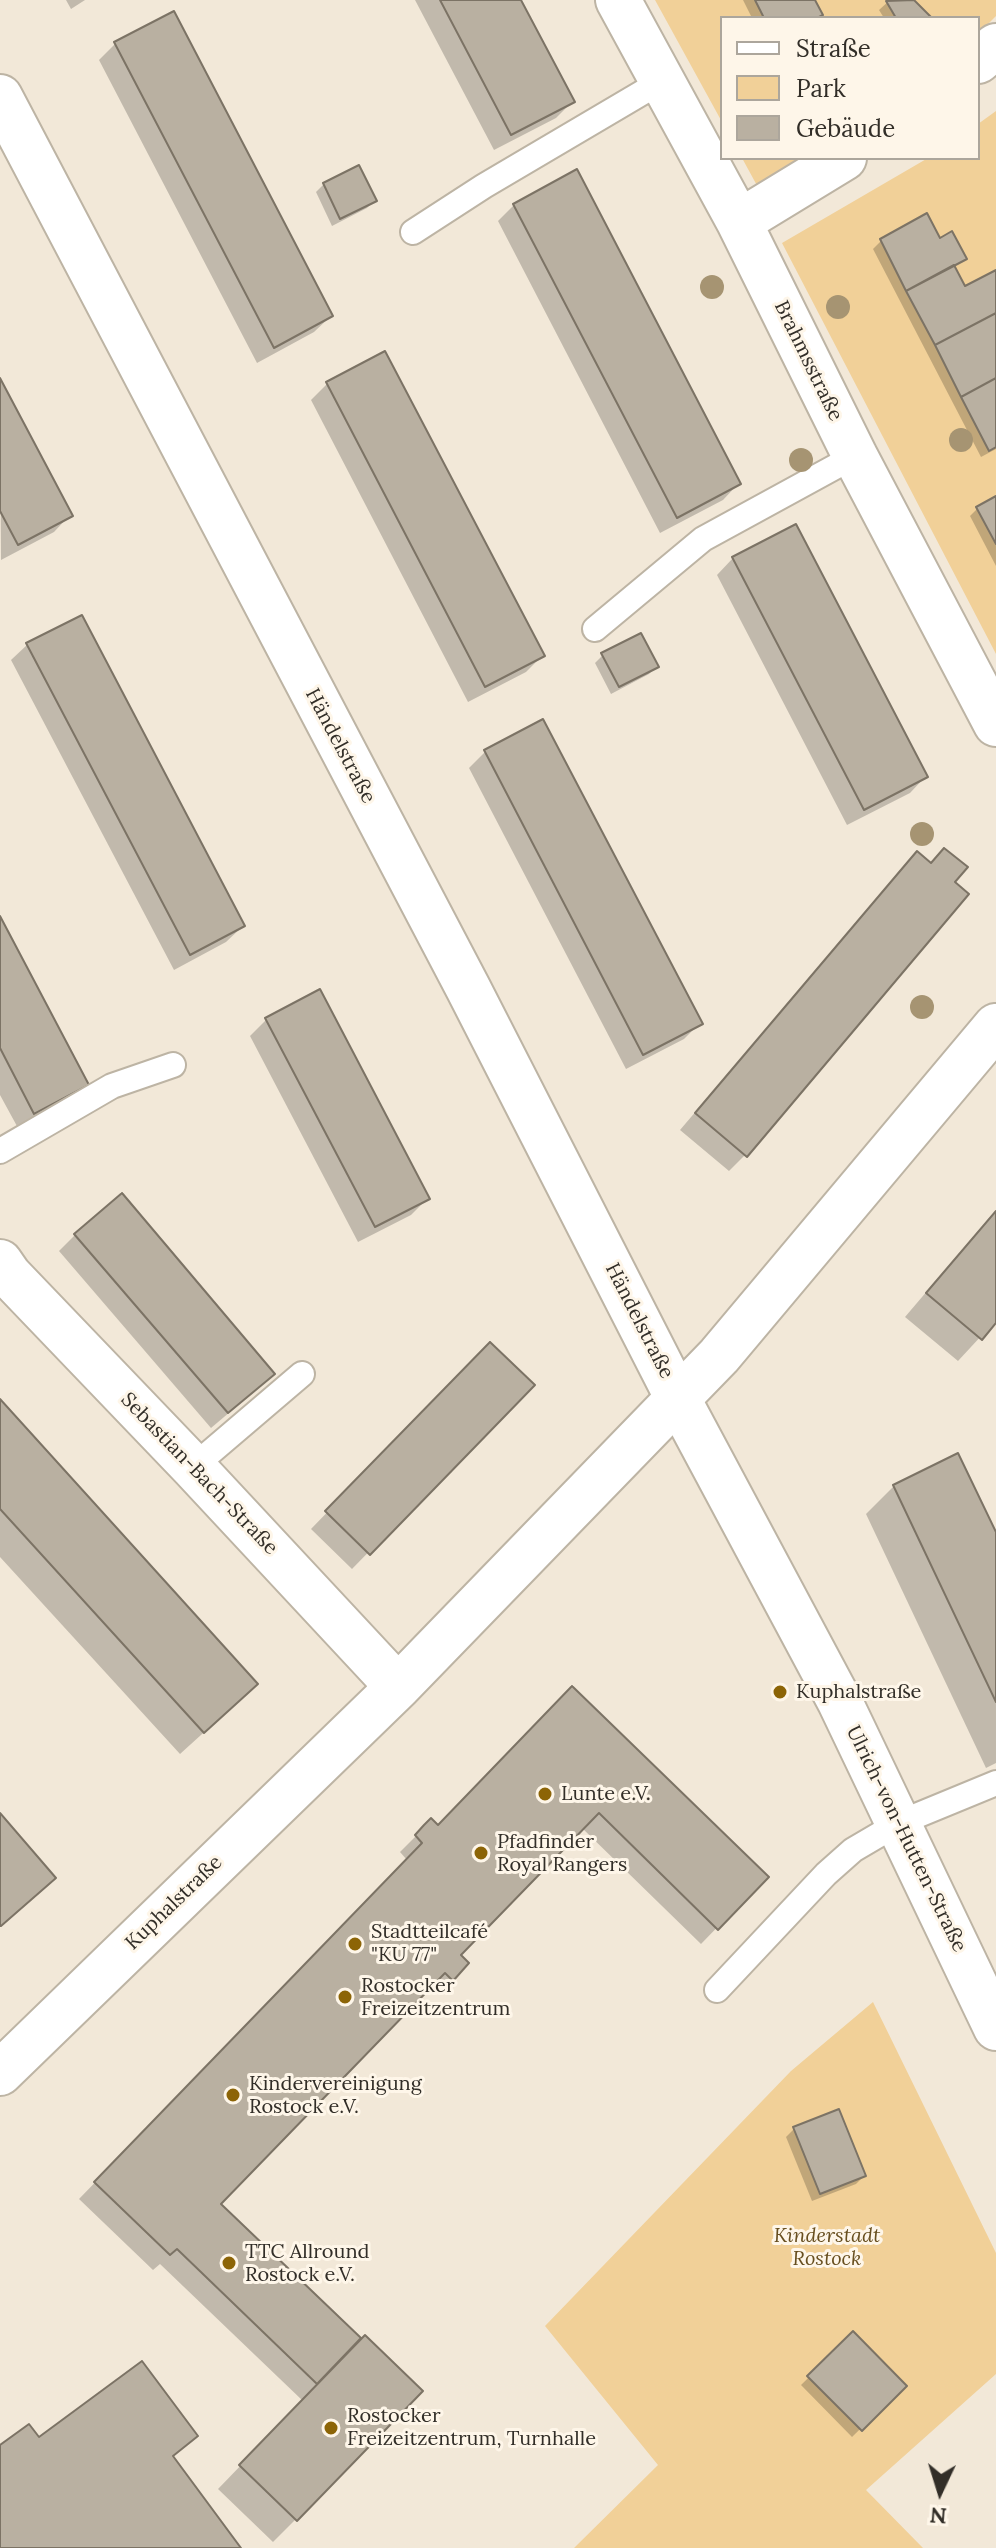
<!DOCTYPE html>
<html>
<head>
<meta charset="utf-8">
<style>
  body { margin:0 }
  #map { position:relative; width:996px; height:2548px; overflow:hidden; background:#f2e8d8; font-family:Lora,serif }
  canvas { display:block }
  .legend { position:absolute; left:720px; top:16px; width:260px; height:144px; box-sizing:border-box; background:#fef6e9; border:2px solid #aca69c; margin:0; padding:10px 14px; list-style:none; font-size:24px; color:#322e28 }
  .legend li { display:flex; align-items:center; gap:16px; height:40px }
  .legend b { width:40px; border:2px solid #aca69c }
  .north { position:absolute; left:900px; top:2452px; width:80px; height:80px; -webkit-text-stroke:6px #fef6e9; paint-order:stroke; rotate:184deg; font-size:22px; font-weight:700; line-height:32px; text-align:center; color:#322e28 }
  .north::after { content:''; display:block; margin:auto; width:28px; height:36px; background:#322e28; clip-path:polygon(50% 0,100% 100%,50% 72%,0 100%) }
</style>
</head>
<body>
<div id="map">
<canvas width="996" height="2548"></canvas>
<ul class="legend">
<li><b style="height:10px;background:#fff"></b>Straße</li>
<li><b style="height:22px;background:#f1d098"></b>Park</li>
<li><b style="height:22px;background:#b9b0a1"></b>Gebäude</li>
</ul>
<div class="north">N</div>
</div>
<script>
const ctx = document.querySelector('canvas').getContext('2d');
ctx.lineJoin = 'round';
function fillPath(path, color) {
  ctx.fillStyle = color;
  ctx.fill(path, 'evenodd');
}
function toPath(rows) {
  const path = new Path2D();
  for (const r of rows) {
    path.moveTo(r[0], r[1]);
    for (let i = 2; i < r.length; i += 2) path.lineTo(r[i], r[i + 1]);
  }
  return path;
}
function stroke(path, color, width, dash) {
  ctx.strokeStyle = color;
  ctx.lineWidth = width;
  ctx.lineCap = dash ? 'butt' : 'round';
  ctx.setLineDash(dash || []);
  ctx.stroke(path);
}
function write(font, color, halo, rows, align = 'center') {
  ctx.font = font + ' Lora,serif';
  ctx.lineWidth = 6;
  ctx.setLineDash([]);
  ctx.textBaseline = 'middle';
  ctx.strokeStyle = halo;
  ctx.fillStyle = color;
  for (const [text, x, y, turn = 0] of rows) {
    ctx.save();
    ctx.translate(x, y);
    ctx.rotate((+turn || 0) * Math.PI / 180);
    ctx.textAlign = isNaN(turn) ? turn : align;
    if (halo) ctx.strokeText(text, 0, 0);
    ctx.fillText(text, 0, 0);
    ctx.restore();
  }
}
fillPath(toPath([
  [655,0,996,0,996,16,978,34,978,18,722,18,722,122],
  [996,111,996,654,782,243,928,158,978,158,978,124],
  [742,158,811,158,760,191],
  [873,2002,996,2253,996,2374,866,2490,923,2548,574,2548,658,2465,545,2326,791,2071]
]), '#f1d098');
fillPath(toPath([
  [66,0,85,0,71,9],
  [415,0,519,0,572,102,556,118,494,150],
  [743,0,813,0,823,18,752,18],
  [890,0,911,0,929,18,884,18,879,10],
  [115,44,331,316,314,332,257,363,99,60],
  [324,184,375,200,367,208,332,226,316,192],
  [514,205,739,483,723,500,660,533,498,221],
  [939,240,965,258,953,268,964,289,996,272,996,449,981,457,873,249,881,241],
  [384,353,542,656,526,672,468,702,311,400,327,384],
  [0,382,70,515,54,532,1,560],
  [996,499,996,566,970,516,978,508],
  [733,558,926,776,910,793,847,825,717,575],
  [28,644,243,926,226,942,174,970,11,660],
  [603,655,657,666,649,674,611,694,595,663],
  [485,752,700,1023,684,1039,626,1069,469,768],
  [901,870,745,1155,729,1171,680,1130],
  [0,920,86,1084,70,1100,18,1128,0,1095],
  [266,1020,427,1199,411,1215,358,1242,250,1036],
  [996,1210,996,1320,958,1361,905,1317],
  [75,1235,256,1390,211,1428,59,1251],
  [490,1344,532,1385,352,1569,311,1529],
  [0,1402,233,1706,180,1754,0,1557],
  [894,1486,996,1537,996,1763,986,1768,866,1514],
  [572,1689,766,1877,701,1944,582,1828,458,1955,467,1963,435,1995,428,1987,218,2204,343,2359,296,2519,273,2542,218,2489,303,2401,160,2264,153,2270,79,2199,407,1860,400,1852,431,1821,438,1828],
  [794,2129,864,2176,856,2184,812,2201,786,2137],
  [853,2334,904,2386,852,2437,801,2385]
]), '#0003');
const building = toPath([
  [440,0,521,0,575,102,511,135,440,0],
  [755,0,815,0,823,15,817,18,764,18,755,0],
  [914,0,932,18,896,18,886,1,914,0],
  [174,11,333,316,274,348,114,42,174,11],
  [359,165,377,201,340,219,323,183,359,165],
  [577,169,741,484,677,518,513,204,577,169],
  [927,213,940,238,952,231,967,259,906,291,880,239,927,213],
  [954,265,965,286,996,270,996,313,935,345,906,291,954,265],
  [996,313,996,378,961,397,935,345,996,313],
  [385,351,545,656,485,687,326,382,385,351],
  [0,378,73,516,18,545,0,511,0,378],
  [996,378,996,447,989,451,961,397,996,378],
  [996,496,996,544,976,507,996,496],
  [796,524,928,777,864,810,732,557,796,524],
  [82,615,245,926,190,955,26,643,82,615],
  [641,633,659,667,619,687,601,653,641,633],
  [543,719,703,1024,643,1055,484,750,543,719],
  [944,848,968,867,955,882,969,894,747,1157,695,1113,917,851,931,863,944,848],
  [0,916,89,1085,34,1114,0,1048,0,916],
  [320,989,430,1199,375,1227,265,1018,320,989],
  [122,1193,275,1374,228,1413,74,1234,122,1193],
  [996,1211,996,1323,982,1340,926,1293,996,1211],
  [490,1342,535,1385,370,1555,325,1511,490,1342],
  [0,1399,258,1684,204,1733,0,1509,0,1399],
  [958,1453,996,1532,996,1702,893,1485,958,1453],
  [572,1686,769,1877,718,1930,599,1813,461,1955,469,1963,453,1981,445,1973,221,2204,361,2338,317,2384,177,2249,170,2255,94,2182,422,1843,415,1835,424,1825,431,1818,438,1825,572,1686],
  [0,1813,56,1878,1,1926,0,1926,0,1813],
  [839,2109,866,2176,820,2194,793,2127,839,2109],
  [853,2331,907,2386,862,2431,807,2376,853,2331],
  [365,2335,423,2391,297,2521,239,2465,365,2335],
  [142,2361,198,2436,173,2456,241,2548,0,2548,0,2445,29,2424,39,2437,142,2361]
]);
fillPath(building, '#b9b0a1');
stroke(building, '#7c7365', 2);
const service = toPath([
  [413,232,484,186,662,81],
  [595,629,703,539,855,456],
  [0,1151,112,1086,173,1065],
  [193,1467,302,1374],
  [717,1990,826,1874,853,1850,899,1823,996,1783]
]);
const minor = toPath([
  [618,0,739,222,855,456,996,724],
  [978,61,996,46],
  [739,222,844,158],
  [0,1262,9,1275,193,1467,398,1687],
  [0,2073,398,1687,719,1356,996,1026]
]);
const tertiary = toPath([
  [0,97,468,988,677,1397,840,1702,996,2028]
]);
stroke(service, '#bdb4a4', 28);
stroke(minor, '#bdb4a4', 48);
stroke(tertiary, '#bdb4a4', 48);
stroke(service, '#fff', 24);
stroke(minor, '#fff', 44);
stroke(tertiary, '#fff', 44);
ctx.fillStyle = '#a69472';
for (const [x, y] of [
  [712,287],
  [838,307],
  [961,440],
  [801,460],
  [922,834],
  [922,1007]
]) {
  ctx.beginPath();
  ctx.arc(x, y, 12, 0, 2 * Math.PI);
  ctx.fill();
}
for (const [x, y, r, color] of [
  [780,1692,8,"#8c6406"],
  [545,1794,8,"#8c6406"],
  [481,1853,8,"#8c6406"],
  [355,1944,8,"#8c6406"],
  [345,1997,8,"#8c6406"],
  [233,2095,8,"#8c6406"],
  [229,2263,8,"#8c6406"],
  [331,2428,8,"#8c6406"]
]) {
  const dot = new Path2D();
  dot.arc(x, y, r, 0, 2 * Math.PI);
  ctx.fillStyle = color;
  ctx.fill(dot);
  stroke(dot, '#fef6e9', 3);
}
write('20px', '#322e28', '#fef6e9', [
  ["Brahmsstraße",808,361,64],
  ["Händelstraße",340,746,62],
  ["Händelstraße",639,1321,63],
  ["Sebastian-Bach-Straße",199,1474,46],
  ["Ulrich-von-Hutten-Straße",906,1839,64],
  ["Kuphalstraße",174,1903,-44]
]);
write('20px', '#322e28', '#fef6e9', [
  ["Kuphalstraße",796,1692],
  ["Lunte e.V.",561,1794],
  ["Pfadfinder",497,1842],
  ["Royal Rangers",497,1865],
  ["Stadtteilcafé",371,1932],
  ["\"KU 77\"",371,1955],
  ["Rostocker",361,1986],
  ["Freizeitzentrum",361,2009],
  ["Kindervereinigung",249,2084],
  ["Rostock e.V.",249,2107],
  ["TTC Allround",245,2252],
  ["Rostock e.V.",245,2275],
  ["Rostocker",347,2416],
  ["Freizeitzentrum, Turnhalle",347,2439]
], 'left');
write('italic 20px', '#684f1f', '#fef6e9', [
  ["Kinderstadt",827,2236],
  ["Rostock",827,2259]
]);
</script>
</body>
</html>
